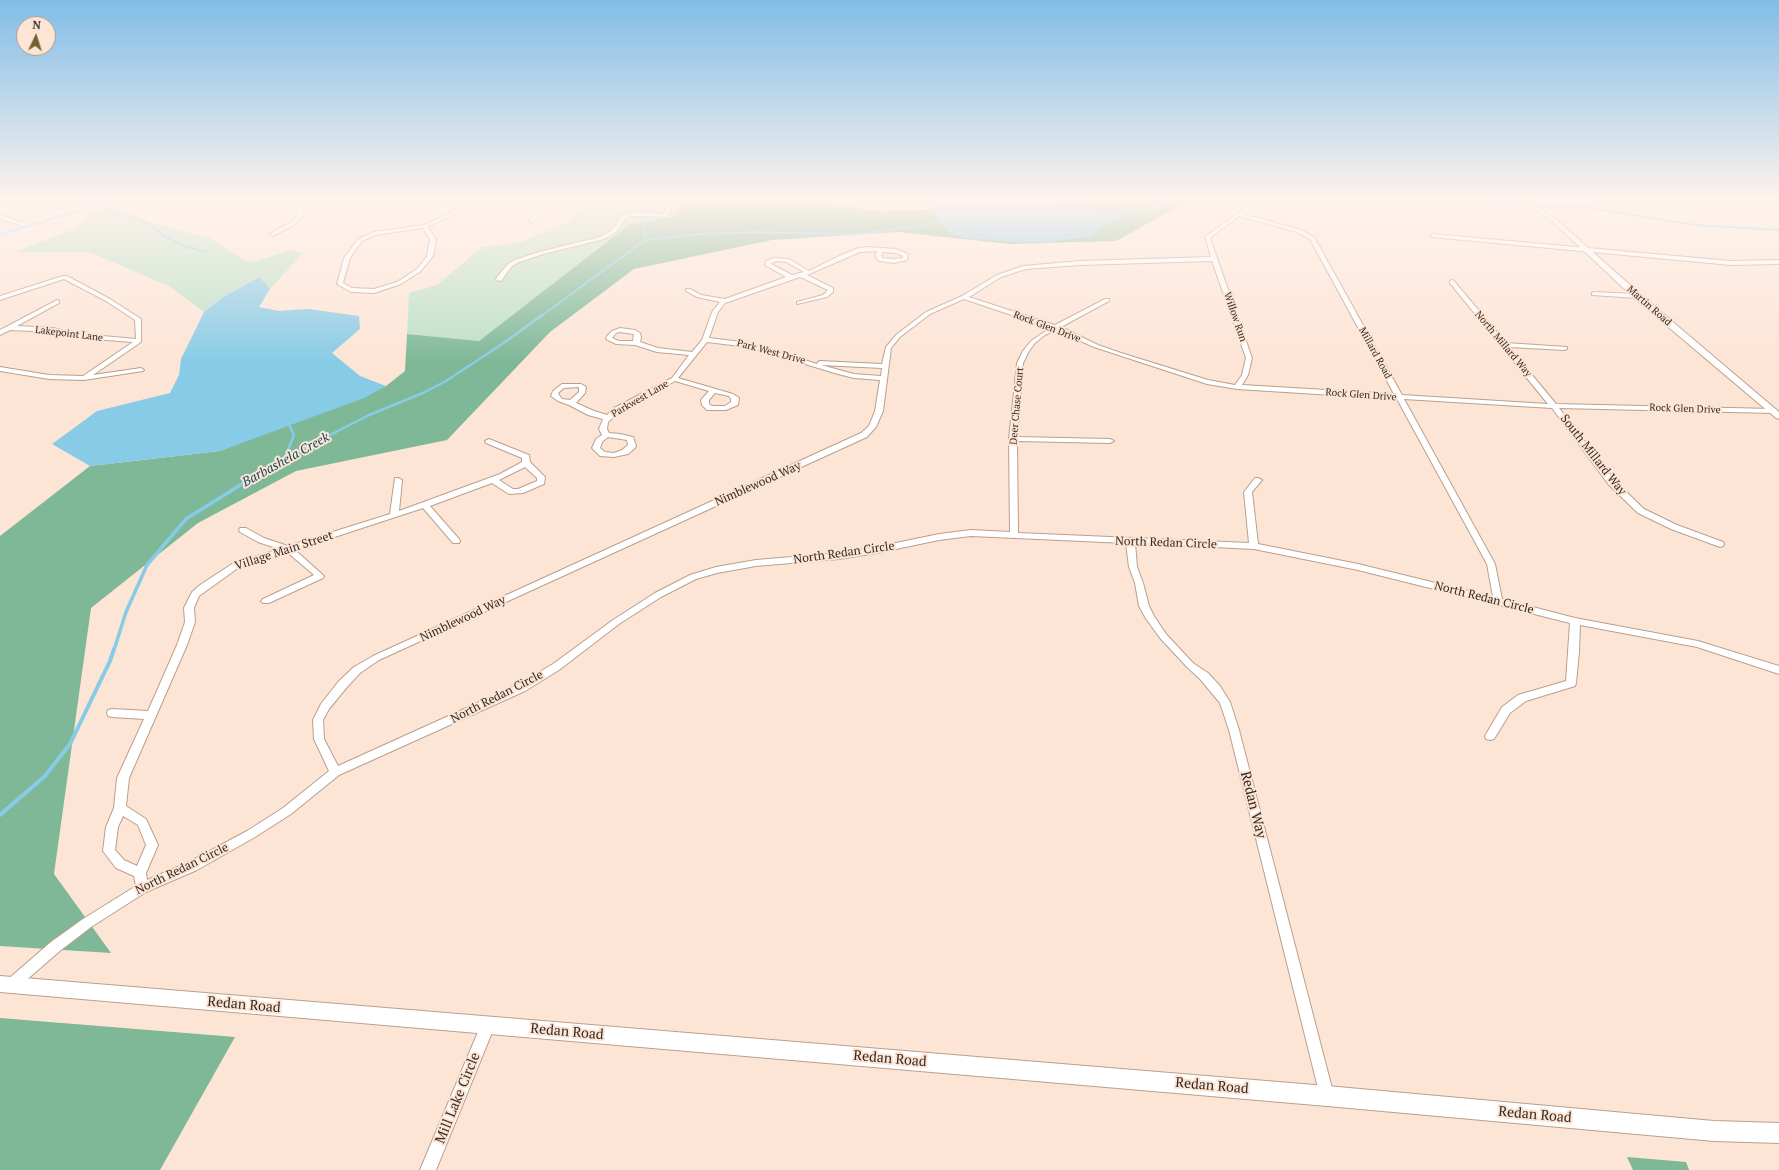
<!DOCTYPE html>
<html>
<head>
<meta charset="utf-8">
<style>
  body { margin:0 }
  #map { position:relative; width:1779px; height:1170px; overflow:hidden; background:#fde5d6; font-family:"PT Serif",serif }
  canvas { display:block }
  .north { position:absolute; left:16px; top:16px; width:40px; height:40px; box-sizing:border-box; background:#fde5d6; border:1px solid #ad9a8e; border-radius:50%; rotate:4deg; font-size:11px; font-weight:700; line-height:16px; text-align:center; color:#352a22 }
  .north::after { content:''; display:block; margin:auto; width:14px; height:18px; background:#775f30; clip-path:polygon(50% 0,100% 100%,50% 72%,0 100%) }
</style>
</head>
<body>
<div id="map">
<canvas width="1779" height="1170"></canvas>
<div class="north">N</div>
</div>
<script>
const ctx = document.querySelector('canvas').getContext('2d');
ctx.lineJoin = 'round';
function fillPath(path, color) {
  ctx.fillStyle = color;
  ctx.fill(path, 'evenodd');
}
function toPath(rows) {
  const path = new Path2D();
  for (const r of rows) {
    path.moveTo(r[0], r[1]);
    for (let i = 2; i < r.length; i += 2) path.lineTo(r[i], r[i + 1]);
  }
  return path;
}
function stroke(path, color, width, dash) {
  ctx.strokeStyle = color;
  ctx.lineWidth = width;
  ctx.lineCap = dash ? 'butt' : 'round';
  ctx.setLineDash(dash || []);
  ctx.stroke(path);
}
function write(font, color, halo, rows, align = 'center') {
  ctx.font = font + ' "PT Serif",serif';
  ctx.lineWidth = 4;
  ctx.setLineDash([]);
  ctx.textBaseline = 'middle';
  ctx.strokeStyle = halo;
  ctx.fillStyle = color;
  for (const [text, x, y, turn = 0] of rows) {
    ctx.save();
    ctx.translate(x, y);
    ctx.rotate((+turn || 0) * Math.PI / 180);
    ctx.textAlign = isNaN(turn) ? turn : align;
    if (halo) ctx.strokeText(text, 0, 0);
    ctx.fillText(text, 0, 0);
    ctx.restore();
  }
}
fillPath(toPath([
  [25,198,78,198,63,210,26,208],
  [583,198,693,198,683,205,672,217,630,224,479,341,407,334,409,293,437,285,482,247,521,242,569,222],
  [114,206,148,222,210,238,244,260,254,262,290,250,303,253,270,289,258,277,223,297,204,312,169,286,89,252,16,252,73,229,88,219,81,215]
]), '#bce0ca');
fillPath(toPath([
  [693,198,806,198,827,204,881,211,932,209,936,206,949,205,1093,203,1159,198,1199,198,1172,210,1116,241,1010,244,898,232,772,240,634,269,550,332,447,440,296,471,198,523,91,608,54,874,111,953,0,946,0,536,90,466,220,451,386,386,405,371,407,334,479,341,630,224,672,217,683,205],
  [0,1018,235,1037,160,1170,0,1170],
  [1627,1157,1686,1162,1689,1170,1633,1170]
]), '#7eb897');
fillPath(toPath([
  [981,204,1078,207,1109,210,1122,214,1121,220,1099,227,1092,236,1047,242,1015,242,967,238,952,235,942,225,932,209,936,206,949,205],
  [259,277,270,289,259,307,279,311,308,309,359,316,360,329,332,353,360,376,386,386,364,398,220,451,90,466,52,444,97,411,170,393,179,375,181,359,204,312,223,297]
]), '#88cbe6');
stroke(toPath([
  [77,198,83,202],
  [1456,198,1529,206],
  [99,207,148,223,164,236,186,247,207,252],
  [1540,207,1583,207,1695,225,1779,230],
  [1119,213,1138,212,1194,198],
  [645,240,699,234,756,232,858,234,940,223],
  [645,240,643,220,662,198],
  [540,317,645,240]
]), '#88cbe6', 2);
stroke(toPath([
  [285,457,294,435,289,425],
  [272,465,367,416,425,392,446,381,505,342,541,316]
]), '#88cbe6', 2.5);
stroke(toPath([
  [114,650,126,612,147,565,186,519,274,464]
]), '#88cbe6', 3.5);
stroke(toPath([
  [0,815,45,776,70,744,110,661,114,649]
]), '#88cbe6', 4);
const minor = toPath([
  [284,198,293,198,290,200,296,201,304,210,302,217,294,225,273,236,270,234,271,233,290,223,297,217,298,210,292,203,282,201,256,206,177,206,174,204,177,202,256,202,284,198],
  [397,198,403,198,394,203,390,202,397,198],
  [480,198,485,198,428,227,436,240,433,256,421,271,401,284,374,293,351,292,337,284,344,258,358,239,374,232,424,225,480,198],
  [423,228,430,240,427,256,417,269,397,282,374,289,352,288,343,283,350,258,362,241,375,235,423,228],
  [547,198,552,199,534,222,530,222,530,220,547,199,547,198],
  [673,198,677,198,667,217,633,216,626,218,616,232,604,239,543,254,519,262,512,266,501,281,496,280,497,277,508,264,515,260,539,252,600,237,612,230,622,216,633,212,663,214,673,198],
  [829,198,852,198,839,200,829,199,829,198],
  [1253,198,1257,198,1254,206,1243,214,1301,230,1314,237,1402,395,1548,404,1450,283,1450,281,1452,280,1454,281,1506,343,1567,347,1567,349,1565,350,1509,347,1556,404,1773,409,1777,411,1773,413,1559,408,1615,481,1644,509,1677,525,1723,542,1724,544,1723,546,1720,547,1671,529,1638,513,1609,485,1552,408,1404,399,1495,564,1502,599,1575,618,1698,641,1779,666,1779,674,1697,647,1580,625,1579,652,1576,683,1575,686,1526,701,1510,713,1494,739,1490,740,1486,739,1485,736,1502,707,1518,695,1566,681,1570,623,1358,570,1254,549,1135,543,1137,567,1143,583,1149,606,1154,616,1166,634,1193,663,1208,673,1220,686,1230,702,1239,730,1334,1096,1332,1101,1327,1103,1322,1101,1320,1096,1229,730,1220,703,1200,679,1187,667,1160,638,1145,617,1139,606,1135,583,1129,567,1126,543,971,536,939,540,877,553,839,559,756,566,717,573,696,579,661,597,619,624,559,670,525,691,339,775,291,814,255,837,197,870,146,892,91,927,61,950,16,989,11,991,6,989,4,985,6,981,51,942,83,919,136,886,134,876,116,868,103,851,106,827,114,808,117,778,144,719,112,717,108,716,107,713,108,710,112,709,148,711,177,645,185,622,184,608,192,592,200,585,232,564,279,549,258,542,240,532,239,530,240,528,246,528,264,538,288,546,390,514,395,478,398,478,402,480,399,511,500,474,522,462,522,458,486,443,485,441,489,439,529,455,530,462,545,477,544,484,523,493,509,494,492,483,430,506,459,539,460,541,459,543,453,543,423,508,295,550,324,576,323,578,269,603,263,603,261,601,263,599,314,575,287,552,238,568,199,596,194,608,195,622,187,645,129,778,126,806,146,819,158,845,146,873,147,880,189,862,247,831,283,808,329,771,314,739,313,720,321,704,339,681,354,667,373,656,861,433,869,426,875,411,880,380,854,378,838,374,749,347,707,342,678,378,733,394,739,398,738,405,726,410,707,410,702,405,701,400,709,391,675,381,620,412,608,422,607,429,609,433,620,434,633,437,636,446,635,448,628,454,614,457,600,456,592,448,596,439,602,435,599,429,603,419,588,415,569,405,558,401,551,396,553,391,562,384,581,384,586,387,585,393,576,403,594,411,607,415,614,408,672,378,689,355,657,352,635,345,616,344,606,339,607,336,612,331,620,328,635,330,640,333,641,337,640,342,658,348,692,352,702,340,712,312,720,302,697,297,686,291,686,289,690,289,701,295,725,299,786,277,765,265,766,261,774,258,789,259,809,271,841,255,859,248,869,247,896,249,908,254,907,260,894,263,880,261,878,260,875,255,878,251,860,252,807,275,833,288,833,292,827,297,797,304,797,302,823,295,828,290,800,277,725,303,718,312,709,338,750,343,817,364,818,362,820,361,882,364,886,347,896,335,926,312,962,296,997,275,1023,266,1080,261,1211,257,1205,237,1249,205,1253,198],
  [1239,216,1297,232,1310,239,1394,394,1242,385,1248,375,1252,358,1210,238,1239,216],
  [883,252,896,253,903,256,903,258,894,259,882,258,881,255,883,252],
  [777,261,786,262,804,272,792,275,771,264,771,263,777,261],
  [1212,261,1246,358,1242,375,1235,385,1208,380,1121,353,1098,345,1061,327,1109,301,1109,299,1105,299,1055,325,969,297,1001,277,1026,269,1080,265,1212,261],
  [964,299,1050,328,1031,341,1023,351,1017,363,1009,439,1010,532,971,530,939,534,877,547,839,553,756,560,716,567,690,575,655,593,613,620,553,664,517,685,338,766,324,739,323,720,329,709,347,687,360,673,379,660,867,437,876,427,883,411,891,348,900,337,930,314,964,299],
  [1056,330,1094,347,1207,384,1237,389,1397,399,1487,564,1493,597,1358,564,1258,544,1252,492,1262,480,1258,478,1255,478,1244,492,1249,543,1018,533,1017,441,1110,443,1114,441,1110,439,1017,437,1023,363,1029,351,1035,343,1045,335,1056,330],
  [620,332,634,334,633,341,619,341,612,338,616,333,620,332],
  [821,365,882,368,881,376,854,374,821,365],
  [578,387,579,388,579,392,570,400,562,399,559,395,558,393,564,388,578,387],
  [715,393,729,396,731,399,731,402,725,406,712,406,709,404,709,400,715,393],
  [608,437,627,440,628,445,622,450,614,453,605,452,600,448,602,442,608,437],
  [525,467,537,478,537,481,518,489,513,489,499,480,525,467],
  [123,816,138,825,146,845,137,866,124,860,115,850,118,827,123,816],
  [0,215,25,223,26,224,23,226,0,219,0,215],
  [1433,234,1731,261,1779,260,1779,264,1731,265,1431,237,1431,235,1433,234],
  [63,276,67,276,110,299,141,319,141,342,93,375,141,368,144,370,143,371,84,380,49,379,0,371,0,367,49,375,83,376,133,342,80,338,53,332,10,330,0,335,0,330,6,327,57,300,59,301,59,303,17,326,53,328,80,334,136,339,135,320,106,301,64,279,0,300,0,296,63,276],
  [1594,292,1637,294,1640,296,1637,298,1592,295,1592,293,1594,292],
  [488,1018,493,1020,495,1025,436,1170,420,1170,483,1020,488,1018]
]);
const tertiary = toPath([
  [1516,198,1523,198,1557,220,1640,294,1779,412,1779,419,1776,418,1634,298,1553,222,1516,198]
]);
const secondary = toPath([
  [0,976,1327,1086,1714,1121,1779,1123,1779,1143,1714,1141,1327,1106,0,992,0,976]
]);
const primary = toPath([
  [115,198,126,198,0,237,0,232,115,198]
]);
stroke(minor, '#bb9f8c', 2);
stroke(tertiary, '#bb9f8c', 2);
stroke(secondary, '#bb9f8c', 2);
stroke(primary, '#fff', 2);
fillPath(minor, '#fff');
fillPath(tertiary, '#fff');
fillPath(secondary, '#fff');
fillPath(primary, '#ced7f4');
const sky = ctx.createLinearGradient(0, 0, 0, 362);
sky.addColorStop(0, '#81bde7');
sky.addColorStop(0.55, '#fef3ed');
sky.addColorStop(1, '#fef3ed00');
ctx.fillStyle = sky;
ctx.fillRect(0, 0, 1779, 362);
write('10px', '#352a22', '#fde5d6', [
  ["Martin Road",1649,306,41],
  ["Willow Run",1235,317,71],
  ["Rock Glen Drive",1047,327,21],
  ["Lakepoint Lane",69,334,7],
  ["North Millard Way",1503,344,50],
  ["Park West Drive",771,352,15],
  ["Millard Road",1375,353,61],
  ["Rock Glen Drive",1361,395,4],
  ["Parkwest Lane",640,399,-30],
  ["Deer Chase Court",1017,406,-85],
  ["Rock Glen Drive",1685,409,2]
]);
write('12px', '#352a22', '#fde5d6', [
  ["South Millard Way",1593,455,52],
  ["Nimblewood Way",758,484,-24],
  ["North Redan Circle",1166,543,2],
  ["Village Main Street",284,551,-18],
  ["North Redan Circle",844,553,-8],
  ["North Redan Circle",1484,598,14],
  ["Nimblewood Way",463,619,-25],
  ["North Redan Circle",497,697,-27],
  ["North Redan Circle",182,869,-26]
]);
write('italic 13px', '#0c4759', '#fde5d6', [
  ["Barbashela Creek",286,460,-29]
]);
write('14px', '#352a22', '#fde5d6', [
  ["Redan Way",1253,805,76],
  ["Redan Road",244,1005,5],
  ["Redan Road",567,1032,5],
  ["Redan Road",890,1059,5],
  ["Redan Road",1212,1086,5],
  ["Mill Lake Circle",458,1098,-68],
  ["Redan Road",1535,1115,5]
]);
</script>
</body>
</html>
